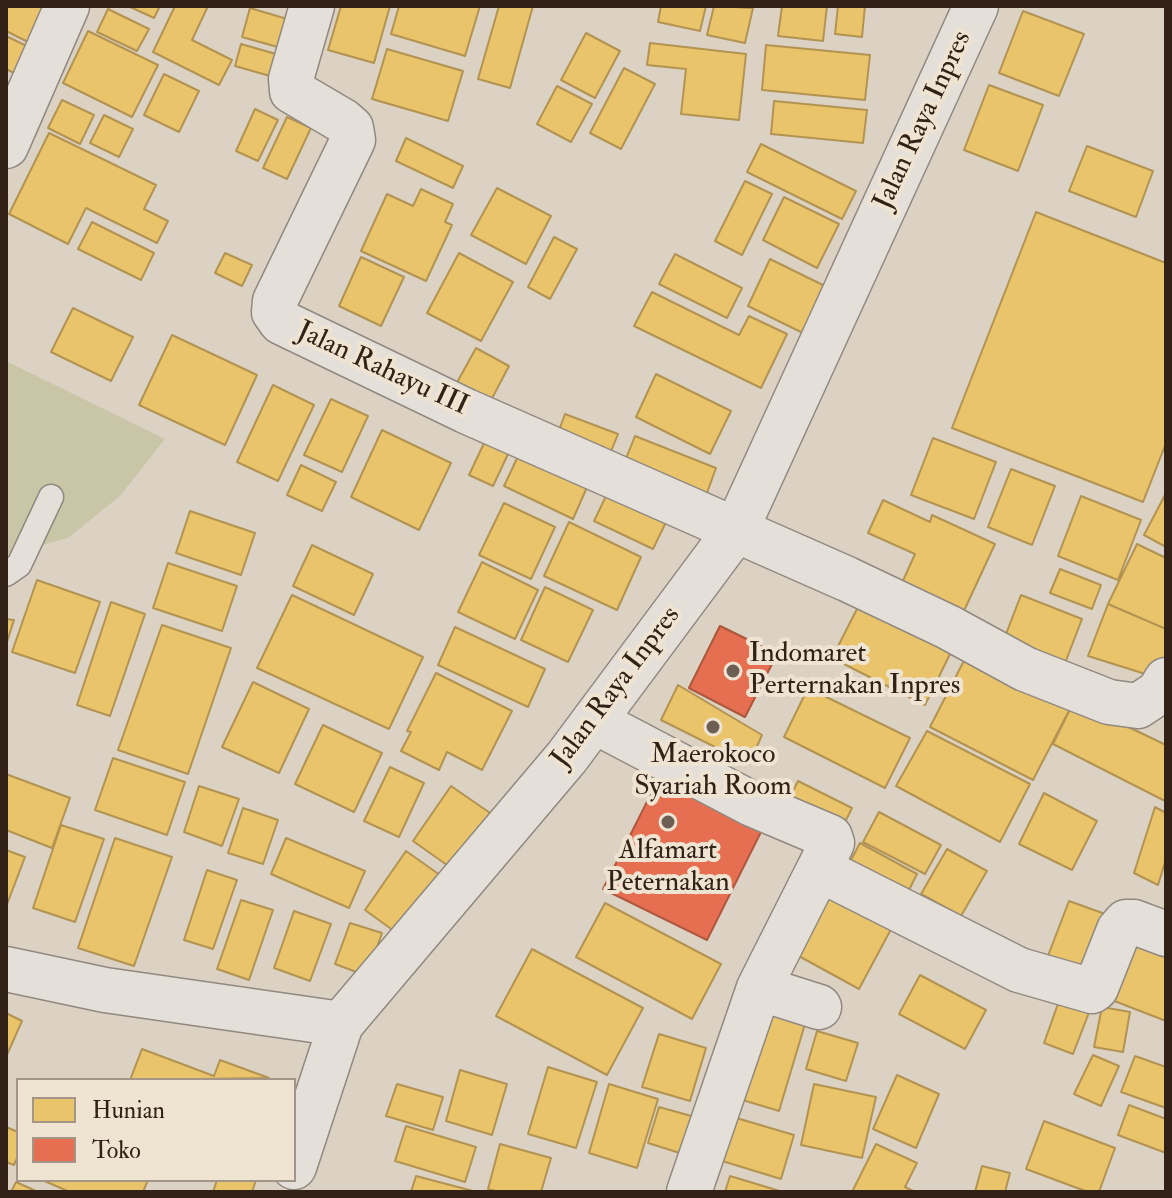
<!DOCTYPE html>
<html>
<head>
<meta charset="utf-8">
<style>
  body { margin:0 }
  #map { position:relative; width:1172px; height:1198px; overflow:hidden; background:#dcd2c4; font-family:"IM FELL Double Pica",serif }
  canvas { display:block }
  .frame { position:absolute; inset:0; border:8px solid #312116; pointer-events:none }
  .legend { position:absolute; left:16px; top:1078px; width:280px; height:104px; box-sizing:border-box; background:#efe3d2; border:2px solid #a39587; margin:0; padding:10px 14px; list-style:none; font-size:24px; color:#312116 }
  .legend li { display:flex; align-items:center; gap:16px; height:40px }
  .legend b { width:40px; border:2px solid #a39587 }
</style>
</head>
<body>
<div id="map">
<canvas width="1172" height="1198"></canvas>
<div class="frame"></div>
<ul class="legend">
<li><b style="height:22px;background:#e9c46a"></b>Hunian</li>
<li><b style="height:22px;background:#e76f51"></b>Toko</li>
</ul>
</div>
<script>
const ctx = document.querySelector('canvas').getContext('2d');
ctx.lineJoin = 'round';
function fillPath(path, color) {
  ctx.fillStyle = color;
  ctx.fill(path, 'evenodd');
}
function toPath(rows) {
  const path = new Path2D();
  for (const r of rows) {
    path.moveTo(r[0], r[1]);
    for (let i = 2; i < r.length; i += 2) path.lineTo(r[i], r[i + 1]);
  }
  return path;
}
function stroke(path, color, width, dash) {
  ctx.strokeStyle = color;
  ctx.lineWidth = width;
  ctx.lineCap = dash ? 'butt' : 'round';
  ctx.setLineDash(dash || []);
  ctx.stroke(path);
}
function write(font, color, halo, rows, align = 'center') {
  ctx.font = font + ' "IM FELL Double Pica",serif';
  ctx.lineWidth = 8;
  ctx.setLineDash([]);
  ctx.textBaseline = 'middle';
  ctx.strokeStyle = halo;
  ctx.fillStyle = color;
  for (const [text, x, y, turn = 0] of rows) {
    ctx.save();
    ctx.translate(x, y);
    ctx.rotate((+turn || 0) * Math.PI / 180);
    ctx.textAlign = isNaN(turn) ? turn : align;
    if (halo) ctx.strokeText(text, 0, 0);
    ctx.fillText(text, 0, 0);
    ctx.restore();
  }
}
fillPath(toPath([
  [6,361,165,439,120,496,68,538,6,555]
]), '#c8c6a6');
const homes = toPath([
  [6,6,63,6,42,49,6,31,6,6],
  [128,6,160,6,154,18,128,6],
  [175,6,208,6,192,40,232,60,219,85,153,52,175,6],
  [341,6,390,6,374,63,328,50,341,6],
  [399,6,480,6,465,56,391,34,399,6],
  [499,6,533,6,510,88,478,79,499,6],
  [661,6,706,6,700,31,658,22,661,6],
  [714,6,753,8,745,43,707,35,714,6],
  [782,6,827,6,823,41,778,36,782,6],
  [838,6,865,6,862,37,835,34,838,6],
  [250,8,294,21,285,49,242,37,250,8],
  [108,9,149,29,137,51,97,32,108,9],
  [1023,11,1084,34,1059,96,999,73,1023,11],
  [88,31,158,65,132,117,63,83,88,31],
  [586,33,620,51,595,98,561,80,586,33],
  [6,36,39,52,26,79,6,69,6,36],
  [650,43,746,54,739,120,681,114,686,69,647,65,650,43],
  [241,44,283,56,277,78,235,66,241,44],
  [766,45,870,55,865,100,762,90,766,45],
  [387,49,463,71,448,121,372,99,387,49],
  [624,68,655,84,621,149,590,133,624,68],
  [164,74,199,91,179,132,144,115,164,74],
  [989,85,1043,105,1018,171,964,150,989,85],
  [557,86,592,104,571,142,537,124,557,86],
  [62,100,94,115,80,144,48,128,62,100],
  [774,101,867,110,863,143,771,134,774,101],
  [255,109,278,120,258,161,236,151,255,109],
  [104,115,133,129,119,157,90,143,104,115],
  [287,117,311,128,287,179,263,168,287,117],
  [49,133,156,185,144,209,168,221,157,243,86,208,68,244,9,214,49,133],
  [406,138,463,166,453,188,396,161,406,138],
  [761,144,856,191,842,219,747,172,761,144],
  [1087,146,1153,171,1136,217,1069,191,1087,146],
  [745,181,772,194,742,255,715,241,745,181],
  [497,188,551,216,526,264,471,235,497,188],
  [421,189,453,204,445,222,452,225,426,281,361,251,387,194,413,206,421,189],
  [784,197,839,224,817,268,763,240,784,197],
  [1036,212,1166,263,1166,443,1143,502,952,428,1036,212],
  [92,222,154,253,141,280,78,249,92,222],
  [554,237,577,249,550,299,528,287,554,237],
  [225,253,252,265,242,286,215,273,225,253],
  [459,253,513,282,481,341,427,313,459,253],
  [675,254,742,288,727,318,659,284,675,254],
  [361,257,404,277,381,326,339,306,361,257],
  [770,259,833,290,811,337,748,306,770,259],
  [652,292,739,335,749,316,787,334,761,388,634,326,652,292],
  [73,308,133,337,111,381,51,352,73,308],
  [172,335,257,375,225,445,139,405,172,335],
  [476,348,509,366,488,406,454,388,476,348],
  [656,374,731,411,710,454,636,417,656,374],
  [273,385,314,405,278,481,237,462,273,385],
  [331,399,368,416,342,472,304,455,331,399],
  [565,414,618,434,606,464,554,444,565,414],
  [382,430,451,463,419,530,351,497,382,430],
  [635,436,716,468,703,504,621,471,635,436],
  [933,438,996,462,974,519,911,495,933,438],
  [485,441,509,452,493,486,469,475,485,441],
  [520,452,588,485,573,519,504,486,520,452],
  [301,465,336,482,322,511,287,495,301,465],
  [1011,469,1055,486,1032,545,988,527,1011,469],
  [609,490,668,518,653,549,594,521,609,490],
  [1166,493,1166,547,1144,535,1166,493],
  [1081,496,1141,520,1118,580,1058,556,1081,496],
  [883,500,930,522,932,515,995,544,963,613,901,585,915,554,868,533,883,500],
  [504,503,555,527,531,579,479,555,504,503],
  [190,511,255,533,241,575,176,553,190,511],
  [569,522,641,557,617,610,544,576,569,522],
  [1137,544,1166,558,1166,629,1108,604,1137,544],
  [312,545,373,574,354,615,293,586,312,545],
  [482,562,538,590,515,639,458,612,482,562],
  [168,563,237,586,222,631,153,608,168,563],
  [1060,569,1101,585,1092,609,1050,593,1060,569],
  [37,580,100,602,75,673,12,652,37,580],
  [545,587,593,610,568,662,521,640,545,587],
  [292,595,423,657,389,729,257,668,292,595],
  [1021,595,1082,619,1062,671,1001,647,1021,595],
  [111,602,145,614,110,716,77,705,111,602],
  [860,603,952,650,925,705,832,658,860,603],
  [1108,604,1166,629,1166,655,1158,678,1088,656,1108,604],
  [6,619,14,620,6,645,6,619],
  [162,625,231,648,188,774,118,750,162,625],
  [720,626,777,654,745,717,689,688,720,626],
  [455,627,545,669,528,707,438,665,455,627],
  [971,647,1074,701,1033,780,930,727,971,647],
  [436,673,512,711,482,770,447,752,439,770,401,751,411,732,407,731,436,673],
  [253,682,309,709,279,773,222,747,253,682],
  [678,685,762,735,749,764,661,720,678,685],
  [808,688,910,738,885,788,784,737,808,688],
  [1074,701,1166,745,1165,801,1053,744,1074,701],
  [323,725,382,753,354,812,295,784,323,725],
  [927,731,1030,784,1000,842,896,786,927,731],
  [113,758,185,782,167,835,95,810,113,758],
  [390,767,424,783,399,837,364,821,390,767],
  [6,774,70,798,52,848,6,830,6,774],
  [798,781,852,808,840,832,786,805,798,781],
  [199,786,239,799,222,846,184,832,199,786],
  [451,786,493,815,454,870,413,841,451,786],
  [1044,793,1097,821,1072,870,1019,844,1044,793],
  [1155,807,1166,813,1166,859,1158,885,1134,873,1155,807],
  [243,808,278,820,263,864,228,853,243,808],
  [879,812,941,845,925,874,863,842,879,812],
  [61,825,104,839,75,922,33,908,61,825],
  [115,838,172,857,134,966,78,948,115,838],
  [286,838,365,871,349,908,271,874,286,838],
  [860,843,917,874,900,908,842,877,860,843],
  [947,849,987,871,961,916,921,894,947,849],
  [6,850,25,857,6,907,6,850],
  [406,851,447,880,405,939,365,910,406,851],
  [207,870,237,880,213,949,184,940,207,870],
  [824,879,897,918,859,989,786,949,824,879],
  [241,900,273,910,249,980,217,969,241,900],
  [1069,901,1108,915,1081,988,1041,974,1069,901],
  [605,903,721,964,692,1019,576,957,605,903],
  [294,911,331,924,310,981,274,968,294,911],
  [350,923,382,933,367,976,335,964,350,923],
  [1126,942,1166,956,1166,1021,1104,997,1126,942],
  [532,949,643,1008,607,1075,496,1016,532,949],
  [920,975,986,1010,965,1049,899,1014,920,975],
  [1064,987,1095,997,1073,1054,1044,1043,1064,987],
  [1102,1007,1130,1012,1123,1052,1094,1047,1102,1007],
  [752,1008,805,1024,779,1111,726,1095,752,1008],
  [6,1013,22,1021,6,1057,6,1013],
  [817,1031,858,1043,846,1081,806,1069,817,1031],
  [659,1034,706,1048,690,1101,642,1087,659,1034],
  [142,1049,214,1076,220,1060,269,1078,130,1080,142,1049],
  [1093,1055,1119,1066,1101,1106,1074,1094,1093,1055],
  [1135,1056,1166,1067,1166,1108,1121,1092,1135,1056],
  [548,1067,597,1082,576,1148,528,1134,548,1067],
  [460,1070,507,1084,492,1135,446,1121,460,1070],
  [897,1075,939,1094,916,1148,873,1129,897,1075],
  [397,1084,443,1097,433,1130,386,1116,397,1084],
  [609,1084,658,1099,637,1168,589,1153,609,1084],
  [814,1084,876,1097,862,1158,801,1145,814,1084],
  [1129,1105,1166,1119,1166,1153,1118,1135,1129,1105],
  [659,1107,695,1117,683,1154,648,1143,659,1107],
  [723,1114,794,1135,781,1179,709,1157,723,1114],
  [1044,1121,1115,1148,1099,1192,1088,1192,1026,1169,1044,1121],
  [406,1126,476,1147,465,1182,395,1161,406,1126],
  [6,1127,18,1132,18,1156,14,1165,6,1162,6,1127],
  [500,1144,551,1158,541,1192,499,1192,488,1189,500,1144],
  [876,1144,917,1163,905,1187,915,1192,852,1192,876,1144],
  [982,1166,1010,1173,1005,1192,975,1192,982,1166],
  [416,1176,477,1192,411,1192,416,1176],
  [730,1176,783,1192,725,1192,730,1176],
  [42,1180,148,1180,143,1192,70,1192,42,1180],
  [217,1180,256,1180,252,1192,213,1192,217,1180],
  [16,1182,38,1192,11,1192,16,1182]
]);
fillPath(homes, '#e9c46a');
stroke(homes, '#b29351', 2);
const shops = toPath([
  [720,626,777,654,745,717,689,688,720,626],
  [661,774,764,826,707,940,603,889,661,774]
]);
fillPath(shops, '#e76f51');
stroke(shops, '#b0583f', 2);
const service = toPath([
  [6,574,19,565,51,497]
]);
const minor = toPath([
  [312,6,291,79,292,91,343,121,351,128,353,140,275,301,274,312,281,322,466,411,847,579,948,627,1025,669,1109,702,1138,706,1159,692,1166,680],
  [6,146,67,6],
  [594,721,752,804,830,837,832,843,819,869,1019,970,1092,991,1096,988,1119,930,1126,922,1134,922,1166,934],
  [759,988,819,869],
  [294,1167,341,1024],
  [689,1192,759,988,819,1007]
]);
const tertiary = toPath([
  [6,969,105,990,341,1024,567,757,736,530,976,6]
]);
stroke(service, '#918980', 27);
stroke(minor, '#918980', 47);
stroke(tertiary, '#918980', 47);
stroke(service, '#e4dfd8', 24);
stroke(minor, '#e4dfd8', 44);
stroke(tertiary, '#e4dfd8', 44);
for (const [x, y, r, color] of [
  [733,671,8,"#6d5f53"],
  [713,727,8,"#6d5f53"],
  [668,822,8,"#6d5f53"]
]) {
  const dot = new Path2D();
  dot.arc(x, y, r, 0, 2 * Math.PI);
  ctx.fillStyle = color;
  ctx.fill(dot);
  stroke(dot, '#efe3d2', 3);
}
write('28px', '#312116', '#efe3d2', [
  ["Jalan Raya Inpres",924,121,-65],
  ["Jalan Rahayu III",382,370,25],
  ["Jalan Raya Inpres",617,688,-53]
]);
write('28px', '#312116', '#efe3d2', [
  ["Indomaret",749,655,"left"],
  ["Perternakan Inpres",749,687,"left"],
  ["Maerokoco",713,756],
  ["Syariah Room",713,788],
  ["Alfamart",668,852],
  ["Peternakan",668,884]
]);
</script>
</body>
</html>
